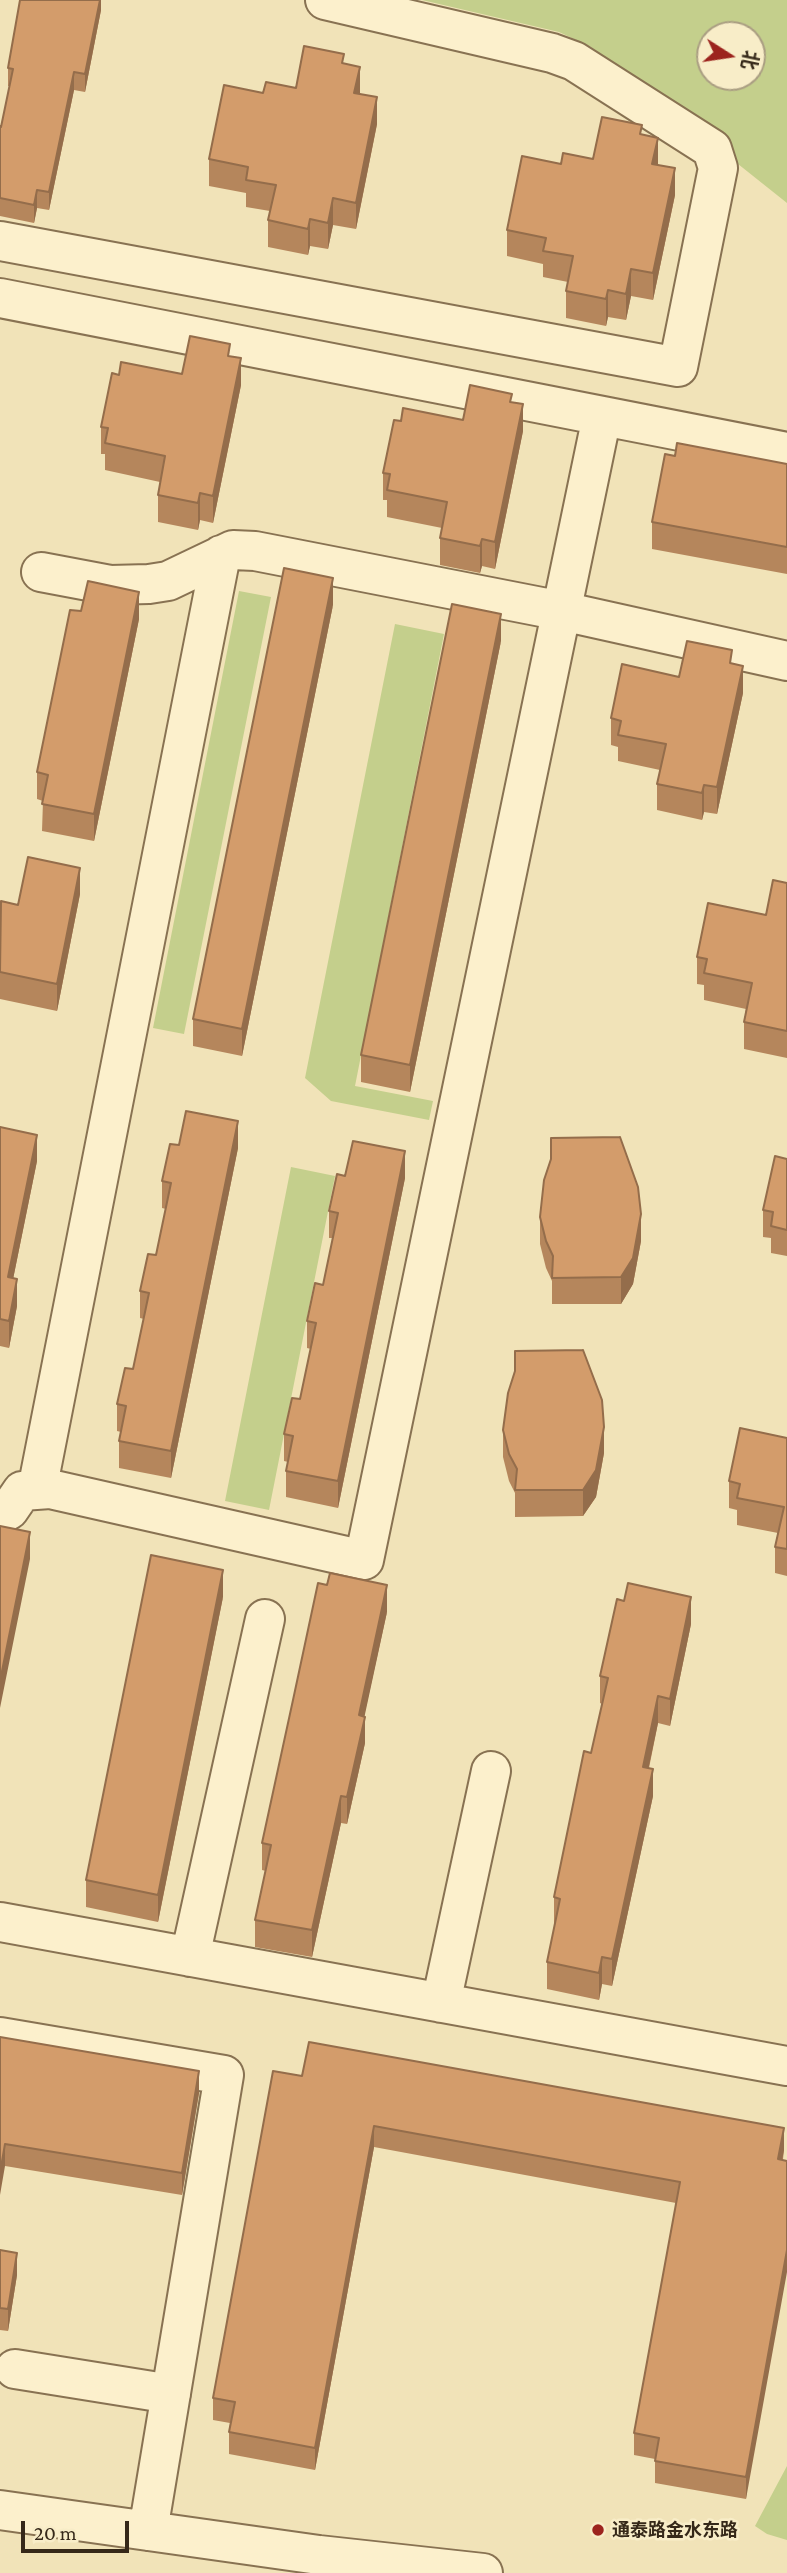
<!DOCTYPE html>
<html>
<head>
<meta charset="utf-8">
<style>
  body { margin:0 }
  #map { position:relative; width:787px; height:2573px; overflow:hidden; background:#f1e3b8; font-family:"Crimson Pro","Noto Sans SC",serif }
  canvas { display:block }
  .north { position:absolute; left:696px; top:21px; width:70px; height:70px; box-sizing:border-box; background:#f8edc8; border:2px solid #aa9e82; border-radius:50%; rotate:102deg; font-size:19px; font-weight:700; line-height:28px; text-align:center; color:#352819 }
  .north::after { content:''; display:block; margin:auto; width:24px; height:32px; background:#9c241e; clip-path:polygon(50% 0,100% 100%,50% 72%,0 100%) }
  .scale { position:absolute; left:21px; top:2521px; width:108px; height:32px; box-sizing:border-box; border:4px solid #352819; border-top:0; padding-left:9px; font-size:21px; line-height:24px; white-space:nowrap; color:#352819; -webkit-text-stroke:5px #f8edc8; paint-order:stroke }
</style>
</head>
<body>
<div id="map">
<canvas width="787" height="2573"></canvas>
<div class="north">北</div>
<div class="scale">20 m</div>
</div>
<script>
const ctx = document.querySelector('canvas').getContext('2d');
ctx.lineJoin = 'round';
function fillPath(path, color) {
  ctx.fillStyle = color;
  ctx.fill(path, 'evenodd');
}
function toPath(rows) {
  const path = new Path2D();
  for (const r of rows) {
    path.moveTo(r[0], r[1]);
    for (let i = 2; i < r.length; i += 2) path.lineTo(r[i], r[i + 1]);
  }
  return path;
}
function stroke(path, color, width, dash) {
  ctx.strokeStyle = color;
  ctx.lineWidth = width;
  ctx.lineCap = dash ? 'butt' : 'round';
  ctx.setLineDash(dash || []);
  ctx.stroke(path);
}
function write(font, color, halo, rows, align = 'center') {
  ctx.font = font + ' "Crimson Pro","Noto Sans SC",serif';
  ctx.lineWidth = 5;
  ctx.setLineDash([]);
  ctx.textBaseline = 'middle';
  ctx.strokeStyle = halo;
  ctx.fillStyle = color;
  for (const [text, x, y, turn = 0] of rows) {
    ctx.save();
    ctx.translate(x, y);
    ctx.rotate((+turn || 0) * Math.PI / 180);
    ctx.textAlign = isNaN(turn) ? turn : align;
    if (halo) ctx.strokeText(text, 0, 0);
    ctx.fillText(text, 0, 0);
    ctx.restore();
  }
}
fillPath(toPath([
  [422,0,787,0,787,203,591,47,559,32],
  [710,35,752,35,752,77,710,77],
  [239,591,271,597,184,1034,153,1028],
  [395,624,444,634,355,1086,433,1101,429,1120,331,1101,305,1078],
  [291,1167,335,1176,269,1510,225,1501],
  [787,2466,787,2540,767,2534,755,2526]
]), '#c4cf8c');
const minor = toPath([
  [0,241,678,367,718,168,712,149,574,61,552,53,325,0],
  [0,298,787,452],
  [41,572,110,585,149,584,168,581,233,550,255,551,562,611,787,661],
  [37,1490,221,555],
  [0,1515,9,1510,22,1491,50,1489,364,1560,602,416],
  [0,1922,787,2066],
  [190,1957,265,1619],
  [441,2003,491,1771],
  [0,2037,224,2075,148,2531],
  [15,2369,171,2394],
  [0,2510,319,2555,483,2573]
]);
stroke(minor, '#887252', 42);
stroke(minor, '#fcf0cc', 38);
fillPath(toPath([
  [101,0,101,10,85,92,74,90,49,210,37,208,34,223,0,216,0,126,1,127,10,86,8,86,8,68],
  [344,64,377,124,356,229,333,225,328,249,310,246,308,255,268,247,268,220,270,211,246,207,246,193,209,186,209,159,296,88],
  [642,135,675,195,653,300,631,296,626,320,608,317,606,326,566,318,566,291,568,282,543,277,543,264,507,256,507,230,561,164,593,159],
  [230,356,241,385,213,523,200,520,198,530,158,522,158,495,160,482,105,470,105,454,101,454,101,427,182,374],
  [512,402,523,431,495,569,482,566,480,573,440,565,440,538,442,528,387,517,387,500,383,500,383,473,401,421,463,420],
  [675,456,787,464,787,574,652,549,652,522],
  [333,605,242,1056,193,1046,193,1019],
  [81,611,139,619,94,841,42,831,43,801,37,799,37,772],
  [501,641,410,1092,361,1082,361,1055],
  [732,664,743,693,717,814,704,812,702,820,657,810,657,784,660,770,618,761,618,747,611,745,611,718,679,677],
  [787,883,787,1058,744,1049,744,1022,746,1009,704,1000,704,985,697,984,697,957,766,915],
  [80,894,57,1011,0,999,0,904,18,905],
  [0,1127,37,1161,13,1279,17,1306,9,1348,0,1346],
  [179,1145,238,1148,171,1478,119,1468,119,1441,121,1432,117,1431,117,1404,133,1369,144,1319,140,1318,140,1291,156,1255,166,1209,162,1208,162,1181],
  [787,1159,787,1256,771,1253,771,1238,763,1237,763,1210],
  [345,1176,405,1178,338,1508,286,1497,286,1471,288,1462,284,1461,284,1434,300,1399,311,1349,307,1348,307,1321,323,1285,333,1238,329,1238,329,1211],
  [540,1217,641,1241,633,1284,621,1304,552,1304,552,1281,546,1268,540,1244],
  [503,1430,604,1453,596,1497,583,1516,515,1517,515,1493,509,1481,503,1457],
  [787,1438,787,1576,775,1573,775,1547,778,1533,737,1525,737,1510,729,1508,729,1481],
  [223,1597,158,1922,86,1907,86,1880],
  [387,1612,364,1716,365,1743,347,1824,341,1823,312,1957,255,1947,255,1920,266,1871,262,1870,262,1843],
  [691,1624,670,1726,658,1723,649,1768,653,1796,612,1986,602,1984,599,2000,547,1989,547,1962,555,1924,554,1924,554,1897,591,1753,602,1704,600,1703,600,1676],
  [0,2037,199,2093,182,2195,5,2166],
  [302,2076,784,2150,746,2499,655,2483,655,2459,634,2455,634,2433,676,2203,374,2147,315,2470,229,2454,229,2432,230,2423,213,2420,213,2398],
  [0,2250,17,2275,8,2331,0,2330]
]), '#b5865c');
fillPath(toPath([
  [100,0,101,0,101,10,85,92,85,74],
  [360,67,360,94,354,93],
  [74,72,74,90,49,210,49,192],
  [377,97,377,124,356,229,356,203],
  [658,138,658,165,652,164],
  [675,168,675,195,653,300,653,273],
  [37,190,37,208,34,223,34,205],
  [333,198,333,225,328,249,328,223],
  [310,219,310,246,308,255,308,229],
  [631,269,631,296,626,320,626,294],
  [608,290,608,317,606,326,606,299],
  [241,358,241,385,213,523,213,496],
  [523,404,523,431,495,569,495,542],
  [200,493,200,520,198,530,198,503],
  [482,539,482,566,480,573,480,546],
  [333,578,333,605,242,1056,242,1029],
  [139,592,139,619,94,841,94,814],
  [501,614,501,641,410,1092,410,1065],
  [743,666,743,693,717,814,717,787],
  [704,785,704,812,702,820,702,793],
  [80,868,80,894,57,1011,57,984],
  [238,1121,238,1148,171,1478,171,1451],
  [37,1135,37,1161,8,1304,8,1277],
  [405,1151,405,1178,338,1508,338,1481],
  [641,1214,641,1241,633,1284,621,1304,621,1277],
  [17,1279,17,1306,9,1348,9,1321],
  [604,1427,604,1453,596,1497,583,1516,583,1490],
  [30,1532,30,1559,0,1708,0,1681],
  [223,1570,223,1597,158,1922,158,1895],
  [387,1585,387,1612,359,1742,359,1715],
  [691,1597,691,1624,670,1726,670,1699],
  [658,1696,658,1723,643,1794,643,1767],
  [365,1717,365,1743,347,1824,347,1797],
  [653,1769,653,1796,612,1986,612,1959],
  [341,1796,341,1823,312,1957,312,1930],
  [602,1957,602,1984,599,2000,599,1973],
  [199,2071,199,2093,182,2195,182,2173],
  [374,2126,374,2147,315,2470,315,2448],
  [784,2128,784,2150,778,2181,778,2159],
  [5,2144,5,2166,0,2195,0,2173],
  [787,2250,787,2272,746,2499,746,2477],
  [17,2253,17,2275,8,2331,8,2309]
]), '#946d4b');
const building = toPath([
  [20,0,100,0,85,74,74,72,49,192,37,190,34,205,0,198,0,126,1,127,13,69,8,68,20,0],
  [304,46,344,54,342,63,360,67,354,93,377,97,356,203,333,198,328,223,310,219,308,229,268,220,276,185,246,180,248,167,209,159,224,85,263,93,266,82,296,88,304,46],
  [602,117,642,125,640,134,658,138,652,164,675,168,653,273,631,269,626,294,608,290,606,299,566,291,573,256,543,251,546,238,507,230,522,156,561,164,563,153,593,159,602,117],
  [190,336,230,344,228,356,241,358,213,496,200,493,198,503,158,495,165,456,105,443,108,428,101,427,112,373,119,375,121,362,182,374,190,336],
  [470,385,512,394,510,402,523,404,495,542,482,539,480,546,440,538,447,502,387,490,390,474,383,473,394,420,401,421,403,408,463,420,470,385],
  [677,443,787,464,787,547,652,522,665,454,675,456,677,443],
  [284,568,333,578,242,1029,193,1019,284,568],
  [88,581,139,592,94,814,42,804,48,775,37,772,70,610,81,611,88,581],
  [452,604,501,614,410,1065,361,1055,452,604],
  [687,641,732,650,730,663,743,666,717,787,704,785,702,793,657,784,666,744,618,735,621,721,611,718,622,664,679,677,687,641],
  [28,857,80,868,57,984,0,972,1,901,18,905,28,857],
  [773,880,787,883,787,1031,744,1022,752,983,704,973,707,959,697,957,708,903,766,915,773,880],
  [186,1111,238,1121,171,1451,119,1441,126,1406,117,1404,125,1368,133,1369,149,1293,140,1291,148,1254,156,1255,171,1183,162,1181,170,1144,179,1145,186,1111],
  [0,1127,37,1135,8,1277,17,1279,9,1321,0,1319,0,1127],
  [620,1137,638,1187,641,1214,633,1258,621,1277,552,1278,553,1256,546,1241,540,1217,544,1180,551,1159,551,1138,620,1137],
  [353,1141,405,1151,338,1481,286,1471,293,1436,284,1434,292,1398,300,1399,316,1323,307,1321,315,1283,323,1285,338,1213,329,1211,337,1174,345,1176,353,1141],
  [775,1156,787,1159,787,1230,771,1226,773,1212,763,1210,775,1156],
  [583,1350,602,1400,604,1427,596,1470,583,1490,515,1490,517,1469,509,1454,503,1430,508,1393,515,1371,515,1351,583,1350],
  [740,1428,787,1438,787,1549,775,1547,784,1507,737,1498,740,1484,729,1481,740,1428],
  [0,1526,30,1532,0,1681,0,1526],
  [151,1555,223,1570,158,1895,86,1880,151,1555],
  [330,1573,387,1585,359,1715,365,1717,347,1797,341,1796,312,1930,255,1920,271,1845,262,1843,293,1700,318,1583,327,1585,330,1573],
  [628,1583,691,1597,670,1699,658,1696,643,1767,653,1769,612,1959,602,1957,599,1973,547,1962,560,1899,554,1897,584,1751,591,1753,608,1678,600,1676,617,1599,624,1601,628,1583],
  [0,2037,199,2071,182,2173,5,2144,0,2173,0,2037],
  [309,2042,784,2128,778,2159,787,2161,787,2250,746,2477,655,2461,659,2438,634,2433,680,2182,374,2126,315,2448,229,2432,235,2402,213,2398,273,2071,302,2076,309,2042],
  [0,2250,17,2253,8,2309,0,2308,0,2250]
]);
fillPath(building, '#d39c6b');
stroke(building, '#946d4b', 2);
for (const [x, y, r, color] of [
  [598,2530,7,"#9c241e"]
]) {
  const dot = new Path2D();
  dot.arc(x, y, r, 0, 2 * Math.PI);
  ctx.fillStyle = color;
  ctx.fill(dot);
  stroke(dot, '#f8edc8', 2.5);
}
write('bold 18px', '#352819', '#f8edc8', [
  ["通泰路金水东路",612,2530]
], 'left');
</script>
</body>
</html>
